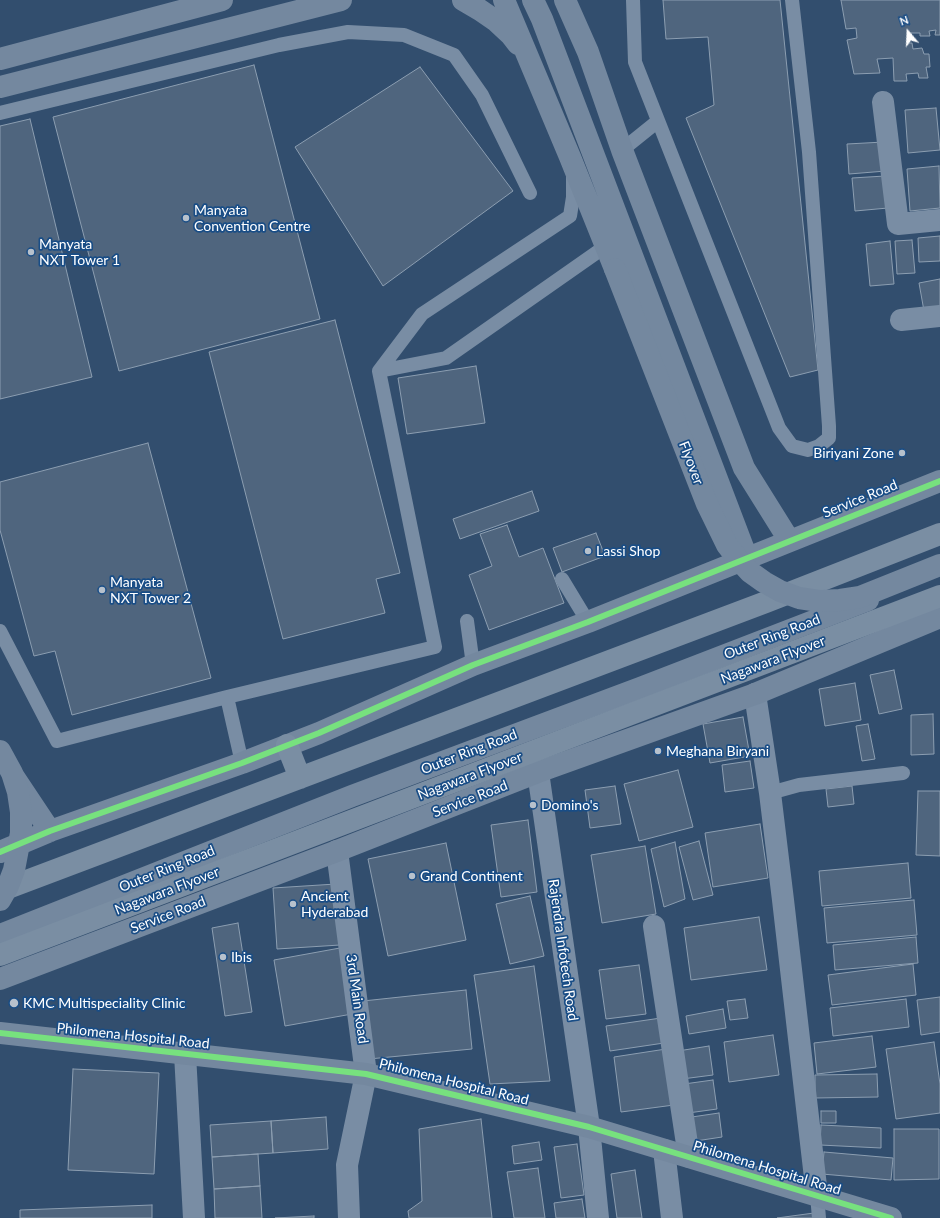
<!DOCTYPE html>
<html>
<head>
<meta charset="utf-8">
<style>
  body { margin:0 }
  #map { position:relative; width:940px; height:1218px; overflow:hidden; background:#324e6e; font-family:Lato,sans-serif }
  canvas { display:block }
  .north { position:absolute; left:888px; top:12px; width:40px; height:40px; -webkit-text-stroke:3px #194d86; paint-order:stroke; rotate:341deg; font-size:11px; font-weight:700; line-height:16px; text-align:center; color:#fff }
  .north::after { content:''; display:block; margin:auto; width:14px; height:18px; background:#fff; clip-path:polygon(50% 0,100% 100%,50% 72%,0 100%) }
</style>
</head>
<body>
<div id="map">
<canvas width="940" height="1218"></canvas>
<div class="north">N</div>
</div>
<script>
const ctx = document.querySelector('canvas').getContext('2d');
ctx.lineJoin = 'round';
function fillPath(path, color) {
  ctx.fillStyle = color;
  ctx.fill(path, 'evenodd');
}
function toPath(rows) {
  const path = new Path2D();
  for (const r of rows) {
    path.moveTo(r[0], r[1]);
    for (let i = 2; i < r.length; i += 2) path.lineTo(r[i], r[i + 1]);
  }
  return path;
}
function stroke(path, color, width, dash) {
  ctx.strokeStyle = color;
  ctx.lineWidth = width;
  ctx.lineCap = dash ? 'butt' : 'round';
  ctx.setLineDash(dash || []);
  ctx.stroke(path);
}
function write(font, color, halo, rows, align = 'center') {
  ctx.font = font + ' Lato,sans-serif';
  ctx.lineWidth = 3.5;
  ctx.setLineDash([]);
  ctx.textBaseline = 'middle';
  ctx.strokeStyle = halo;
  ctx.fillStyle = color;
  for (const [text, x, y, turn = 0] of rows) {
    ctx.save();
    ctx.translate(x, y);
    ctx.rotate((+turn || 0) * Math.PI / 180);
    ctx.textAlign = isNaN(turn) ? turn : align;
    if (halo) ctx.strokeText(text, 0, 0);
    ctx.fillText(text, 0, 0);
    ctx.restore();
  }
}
const building = toPath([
  [663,0,780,0,818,370,790,377,686,118,714,105,708,37,666,39,663,0],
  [841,0,940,0,940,35,935,35,936,30,929,31,930,36,920,36,920,33,909,33,910,38,907,38,907,43,912,43,913,49,922,48,924,54,929,54,930,67,926,67,928,78,919,78,918,73,906,74,907,81,894,81,893,58,877,59,880,73,854,74,847,40,857,38,856,28,846,29,841,0],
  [254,65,320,319,119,371,53,117,254,65],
  [420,67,513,191,383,286,295,147,420,67],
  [936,108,940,150,908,153,905,110,936,108],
  [30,119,92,377,0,399,0,126,30,119],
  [884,142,886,171,849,174,847,144,884,142],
  [939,166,940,208,910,211,907,169,939,166],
  [885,176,888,208,855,211,852,178,885,176],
  [940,236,940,261,919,262,918,238,940,236],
  [912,240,915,273,897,274,895,241,912,240],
  [890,241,894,284,870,286,866,244,890,241],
  [940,279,940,308,924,311,919,283,940,279],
  [335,320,400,573,376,579,385,613,283,639,209,352,335,320],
  [476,366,485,423,407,434,398,378,476,366],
  [148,443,211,678,72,715,55,651,34,656,0,530,0,482,148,443],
  [532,491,539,511,460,539,453,519,532,491],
  [507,525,519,557,543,548,564,603,489,630,469,575,492,566,480,534,507,525],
  [596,533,605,556,562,572,553,548,596,533],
  [894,670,902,709,879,714,870,675,894,670],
  [855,683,861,720,825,726,819,689,855,683],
  [933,714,934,754,911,755,911,715,933,714],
  [743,717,750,756,710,763,703,724,743,717],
  [868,724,875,759,862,761,856,726,868,724],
  [750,761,754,788,725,792,722,765,750,761],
  [678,770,693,827,639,841,624,784,678,770],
  [615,786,621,824,590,828,585,790,615,786],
  [852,786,854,804,828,807,826,789,852,786],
  [918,791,940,791,940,856,916,855,918,791],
  [528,820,537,892,501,897,491,825,528,820],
  [760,824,768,878,713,887,705,833,760,824],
  [699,841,713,895,693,900,679,847,699,841],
  [675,842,685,899,664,907,651,849,675,842],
  [446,843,466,940,388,956,368,859,446,843],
  [645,846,656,914,602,923,591,855,645,846],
  [908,863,911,898,822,906,819,871,908,863],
  [336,884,340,945,277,949,273,888,336,884],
  [530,896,544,956,510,964,496,904,530,896],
  [914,900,917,935,827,943,824,908,914,900],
  [759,917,767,970,691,980,684,928,759,917],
  [238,923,252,1012,225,1016,212,928,238,923],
  [916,937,918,963,835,970,833,945,916,937],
  [340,948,352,1014,285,1026,274,960,340,948],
  [913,964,916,995,832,1005,828,975,913,964],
  [639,965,646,1014,606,1019,599,970,639,965],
  [534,966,550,1081,490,1084,474,975,534,966],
  [466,990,472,1049,369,1059,363,1001,466,990],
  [940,997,940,1032,921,1035,917,1000,940,997],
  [745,999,748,1018,730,1020,727,1001,745,999],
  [906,999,909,1027,833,1036,830,1008,906,999],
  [723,1009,726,1028,689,1034,686,1016,723,1009],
  [661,1018,664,1043,610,1051,606,1026,661,1018],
  [773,1035,779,1075,729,1082,724,1042,773,1035],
  [872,1036,876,1067,817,1074,814,1043,872,1036],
  [934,1042,940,1084,940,1113,896,1119,886,1049,934,1042],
  [709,1046,713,1075,682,1079,678,1051,709,1046],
  [666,1049,674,1105,621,1112,614,1057,666,1049],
  [73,1069,159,1073,154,1174,68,1170,73,1069],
  [877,1074,878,1097,815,1098,815,1075,877,1074],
  [713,1080,717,1109,688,1113,684,1084,713,1080],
  [821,1111,836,1111,836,1123,821,1123,821,1111],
  [719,1113,722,1137,689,1142,685,1118,719,1113],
  [326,1117,328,1149,273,1153,271,1121,326,1117],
  [481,1119,492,1218,409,1218,408,1211,422,1201,419,1129,481,1119],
  [271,1121,273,1153,212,1157,210,1125,271,1121],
  [821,1125,881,1128,881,1148,820,1145,821,1125],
  [894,1129,939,1129,939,1179,894,1180,894,1129],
  [539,1142,542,1160,514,1164,512,1146,539,1142],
  [577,1144,584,1195,561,1198,554,1147,577,1144],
  [824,1152,893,1158,891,1180,822,1174,824,1152],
  [258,1154,260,1186,214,1189,212,1157,258,1154],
  [538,1168,545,1218,514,1218,507,1172,538,1168],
  [635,1170,642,1218,617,1218,611,1174,635,1170],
  [260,1186,262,1218,215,1218,214,1189,260,1186],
  [582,1199,585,1218,556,1218,554,1203,582,1199],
  [152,1205,152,1218,20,1218,20,1210,152,1205],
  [814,1213,815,1218,777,1218,814,1213],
  [314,1216,314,1218,275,1218,314,1216]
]);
fillPath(building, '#4f657e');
stroke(building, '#8c9eb1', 1);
stroke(toPath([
  [633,0,635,62,779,428,792,446,808,450,819,446,829,438,829,426,809,152,792,0],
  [0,113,279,45,348,32,404,35,454,55,482,95,530,193],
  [622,150,658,121],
  [379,371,446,358,606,246],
  [562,579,588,622],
  [467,621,473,665],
  [0,631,57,741,227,697],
  [242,763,227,697,435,647,379,371,422,314,570,216,573,197,573,177],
  [770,793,799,785,903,773],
  [817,1195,819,1218]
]), '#798da4', 14);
stroke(toPath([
  [883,102,898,224,940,220],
  [901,320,940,316],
  [755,694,770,793,783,900,817,1195],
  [538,772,589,1127,598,1218],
  [337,851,366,1074,347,1165,349,1218],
  [654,926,689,1157],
  [185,1054,194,1218],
  [664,1150,672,1218]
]), '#798da4', 22);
stroke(toPath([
  [463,0,480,10,496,21,511,35,518,44],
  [504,0,570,157,615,269],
  [533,0,542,19,747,558],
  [565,0,588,52,622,150,744,468,789,540],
  [0,59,222,0],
  [0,87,341,0],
  [14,777,50,831],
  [0,852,50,831,242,763,319,733,473,665,588,622,940,481],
  [0,935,352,796,640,688,868,600],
  [0,979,337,851,538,772,755,694,940,617],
  [0,1033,366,1074,589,1127,891,1218]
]), '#74889f', 22);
stroke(toPath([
  [287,745,300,778],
  [0,891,766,602,940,534],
  [0,955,940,596]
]), '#7a8ea3', 22);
stroke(toPath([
  [615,269,707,504,727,545,738,559,750,572,764,582,780,591,799,598,819,601,840,600,860,597,940,565],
  [0,751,12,773,18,792,21,812,21,833,14,870,8,886,0,900]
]), '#74889f', 22);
stroke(toPath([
  [0,852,50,831,242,763,319,733,473,665,588,622,940,481],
  [0,1033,366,1074,589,1127,891,1218]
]), '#77e17e', 6);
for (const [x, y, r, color] of [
  [186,218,4,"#b7c1cc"],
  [31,252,4,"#b7c1cc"],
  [902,453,4,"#b7c1cc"],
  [588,551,4,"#b7c1cc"],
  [102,590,4,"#b7c1cc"],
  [658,751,4,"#b7c1cc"],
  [533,805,4,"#b7c1cc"],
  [412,876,4,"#b7c1cc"],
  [293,904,4,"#b7c1cc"],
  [223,957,4,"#b7c1cc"],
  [14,1003,5,"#b7c1cc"]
]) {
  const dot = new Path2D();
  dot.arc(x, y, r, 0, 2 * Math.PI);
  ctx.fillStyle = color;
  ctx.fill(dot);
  stroke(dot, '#194d86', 1.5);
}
write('14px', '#fff', '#194d86', [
  ["Manyata",194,210],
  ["Convention Centre",194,226],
  ["Manyata",39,244],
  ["NXT Tower 1",39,260],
  ["Biriyani Zone",894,453,"right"],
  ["Lassi Shop",596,551],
  ["Manyata",110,582],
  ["NXT Tower 2",110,598],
  ["Meghana Biryani",666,751],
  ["Domino's",541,805],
  ["Grand Continent",420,876],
  ["Ancient",301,896],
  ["Hyderabad",301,912],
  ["Ibis",231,957],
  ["KMC Multispeciality Clinic",23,1003]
], 'left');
write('14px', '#fff', '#194d86', [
  ["Flyover",691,463,69],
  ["Service Road",860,499,-22],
  ["Outer Ring Road",772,637,-21],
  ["Nagawara Flyover",773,660,-21],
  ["Outer Ring Road",469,752,-21],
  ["Nagawara Flyover",470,776,-21],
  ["Service Road",470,799,-21],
  ["Outer Ring Road",167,869,-22],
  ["Nagawara Flyover",167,891,-21],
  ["Service Road",168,915,-21],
  ["Rajendra Infotech Road",563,950,82],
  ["3rd Main Road",357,999,82],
  ["Philomena Hospital Road",133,1036,6],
  ["Philomena Hospital Road",454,1082,14],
  ["Philomena Hospital Road",767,1168,17]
]);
</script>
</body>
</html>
